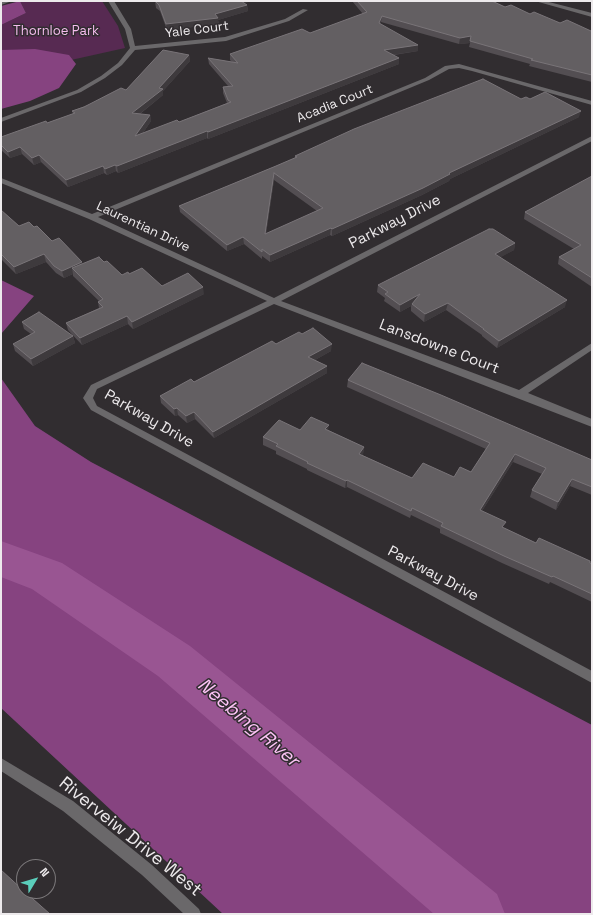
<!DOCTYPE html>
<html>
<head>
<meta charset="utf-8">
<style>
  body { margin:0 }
  #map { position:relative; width:593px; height:915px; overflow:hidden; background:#312d30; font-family:"Space Grotesk",sans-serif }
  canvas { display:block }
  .frame { position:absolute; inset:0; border:2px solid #edeaec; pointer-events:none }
  .north { position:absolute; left:16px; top:859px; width:40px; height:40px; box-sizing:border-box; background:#312d30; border:1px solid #7c797b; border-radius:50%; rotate:52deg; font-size:11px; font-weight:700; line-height:16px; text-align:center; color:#edeaec }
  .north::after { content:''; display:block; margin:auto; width:14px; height:18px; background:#5bcebb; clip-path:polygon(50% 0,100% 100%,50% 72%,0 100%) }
</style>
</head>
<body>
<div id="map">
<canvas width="593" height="915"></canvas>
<div class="frame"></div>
<div class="north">N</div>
</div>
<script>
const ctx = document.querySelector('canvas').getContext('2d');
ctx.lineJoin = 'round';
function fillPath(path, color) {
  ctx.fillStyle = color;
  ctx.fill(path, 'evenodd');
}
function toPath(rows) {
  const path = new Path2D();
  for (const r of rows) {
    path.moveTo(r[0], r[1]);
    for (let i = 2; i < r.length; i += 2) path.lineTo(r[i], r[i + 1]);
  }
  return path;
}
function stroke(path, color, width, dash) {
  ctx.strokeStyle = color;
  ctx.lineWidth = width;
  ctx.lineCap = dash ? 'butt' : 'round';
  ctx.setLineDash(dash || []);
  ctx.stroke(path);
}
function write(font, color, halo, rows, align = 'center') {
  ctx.font = font + ' "Space Grotesk",sans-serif';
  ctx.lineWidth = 3;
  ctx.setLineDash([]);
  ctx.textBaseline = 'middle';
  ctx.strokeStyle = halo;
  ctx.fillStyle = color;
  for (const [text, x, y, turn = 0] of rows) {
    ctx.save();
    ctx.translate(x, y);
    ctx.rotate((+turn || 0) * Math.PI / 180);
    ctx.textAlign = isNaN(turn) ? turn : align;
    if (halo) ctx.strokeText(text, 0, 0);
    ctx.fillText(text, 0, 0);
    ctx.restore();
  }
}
fillPath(toPath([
  [20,1,102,1,118,26,125,48,62,62,1,57,1,25,26,13]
]), '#572a52');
fillPath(toPath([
  [20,1,26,13,1,25,1,6],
  [35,49,69,55,76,64,59,88,30,101,1,109,1,50],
  [1,280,34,296,1,334],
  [1,378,35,426,91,462,592,725,592,914,223,914,1,708]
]), '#864380');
fillPath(toPath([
  [1,541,62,563,190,646,497,894,505,914,434,914,158,676,32,589,1,577,1,541]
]), '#995592');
fillPath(toPath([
  [1,1,12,1,1,5,1,1],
  [108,1,114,1,131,29,135,46,225,37,285,19,303,9,308,10,289,21,226,41,135,50,122,65,105,78,81,92,1,122,1,118,77,90,101,76,118,63,130,48,125,29,108,1],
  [535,1,545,1,592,13,592,17,535,1],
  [459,64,592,101,592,105,472,71,459,68,449,69,429,80,98,217,274,298,592,136,592,141,281,301,519,390,592,343,592,350,528,393,592,419,592,427,274,304,97,389,93,398,97,406,592,671,592,683,91,410,83,398,91,385,267,301,89,219,1,183,1,178,92,214,425,78,445,66,459,64],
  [1,758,73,801,152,865,199,909,201,914,184,914,142,875,63,811,1,771,1,758]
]), '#6a686a');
fillPath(toPath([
  [155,1,244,3,247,5,248,11,218,20,219,24,167,30,160,11,156,8],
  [352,1,492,1,505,7,530,14,560,23,591,31,592,30,592,82,529,66,530,64,469,47,470,43,459,44,381,22,380,24,418,51,394,55,399,64,208,139,207,138,118,173,116,171,107,175,104,173,68,187,41,162,34,165,22,154,10,158,1,150,1,137,47,123,73,114,72,111,126,90,189,55,190,61,163,91,163,95,140,114,150,115,151,121,143,133,179,122,227,103,223,93,223,87,228,86,209,64,208,58,232,62,230,60,230,54,310,33,363,14],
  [521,99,530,99,579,117,450,179,449,181,422,195,332,236,330,235,270,262,262,256,262,259,244,244,227,251,180,212,179,206,276,166,295,158,295,156],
  [274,180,317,211,266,234],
  [592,176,592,287,558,264,559,257,574,249,524,219,525,212],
  [1,210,19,226,34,227,52,241,82,262,82,264,104,262,122,275,129,274,162,286,204,294,133,329,128,324,82,345,68,330,66,323,99,308,98,302,99,301,73,276,73,274,64,278,56,273,46,262,16,274,1,259],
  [515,243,514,250,500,257,565,307,497,348,482,336,482,335,446,310,424,322,411,311,411,306,400,312,384,301,385,298,377,292,378,285],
  [22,322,73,336,75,343,33,366,15,351,13,344,31,334,24,329],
  [302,334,331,351,315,360,327,366,327,373,214,438,195,419,187,423,178,415,175,416,161,403,160,396,194,382,276,344],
  [348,380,592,461,592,495,570,486,556,510,530,497,532,490,542,474,513,462,482,511,504,528,536,543,592,564,592,602,550,582,549,584,502,563,440,533,440,529,411,515,410,518,347,487,345,488,307,470,307,469,276,454,276,451,263,445,263,437,300,430,328,430,364,447,363,454,362,455,412,478,454,477,471,472,486,449,347,387]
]), '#534e52');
fillPath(toPath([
  [238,1,252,1,238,5],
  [247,5,248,11,218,20,219,24,167,30,166,24,215,14],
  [382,16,381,22,378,30,379,23],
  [471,36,470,43,459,44,460,38],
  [418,45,418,51,384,56,384,50],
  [189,55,190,61,163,91,163,95,133,119,132,113,159,88],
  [399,58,399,64,208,139,208,132],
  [581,111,579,117,450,179,449,181,422,195,332,236,332,229],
  [150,115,151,121,136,143,135,136],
  [207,131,207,138,118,173,117,166],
  [20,147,22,154,10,158,8,152],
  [39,155,41,162,34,165,32,158],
  [115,165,116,171,107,175,105,169],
  [103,166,104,173,68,187,66,180],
  [274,173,274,180,265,241,265,234],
  [331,228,330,235,270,262,270,255],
  [243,237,244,244,227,251,227,245],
  [515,243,514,250,494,261,495,254],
  [44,254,46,262,16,274,14,267],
  [82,262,83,270,72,268,73,274,64,278,62,271],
  [203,287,204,294,133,329,132,322],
  [420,294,412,304,411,306,400,312,400,305],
  [567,300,565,307,497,348,499,341],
  [448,303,446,310,424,322,425,314],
  [127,316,128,324,82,345,80,338],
  [73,336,75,343,33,366,31,359],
  [332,344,331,351,308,364,308,357],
  [327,366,327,373,214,438,213,432],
  [177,408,178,415,175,416,174,409],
  [194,412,195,419,187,423,186,416],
  [329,425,328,432,325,429],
  [364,447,363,454,358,461,359,454],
  [515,454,513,462,478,517,480,510],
  [572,479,570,486,556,510,558,502],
  [347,480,347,487,345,488,346,481]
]), '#3e3a3d');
const building = toPath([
  [155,1,241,1,247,5,215,14,218,18,166,24,159,5,155,1],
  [357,1,492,1,505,7,511,5,530,14,534,12,560,23,567,20,591,31,592,30,592,75,531,60,533,59,470,41,471,36,460,38,382,16,379,23,418,45,384,50,399,58,208,132,207,131,117,166,115,165,105,169,103,166,66,180,39,155,32,158,20,147,8,152,1,145,1,137,46,121,47,123,75,113,72,111,84,107,121,88,126,90,163,50,189,55,159,88,163,89,132,113,150,115,135,136,177,120,179,122,231,102,228,100,223,87,233,86,208,58,238,63,230,54,302,29,310,33,367,12,357,1],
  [483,79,521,99,526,97,530,99,545,92,581,111,449,173,450,174,423,188,332,229,331,228,270,255,262,249,262,252,243,237,227,245,179,206,276,166,297,157,295,156,354,129,483,79],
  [274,173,323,208,265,234,274,173],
  [592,176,592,278,559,257,581,245,525,212,592,176],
  [1,210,19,226,29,222,34,227,37,226,52,241,59,238,82,262,62,271,54,266,44,254,14,267,1,254,1,210],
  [489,229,493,229,515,243,495,254,567,300,499,341,483,329,484,329,448,303,425,314,412,304,420,294,400,305,385,294,388,292,378,285,489,229],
  [99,257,104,262,107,261,122,275,128,272,129,274,142,268,162,286,188,273,203,287,132,322,127,316,80,338,66,323,103,307,98,302,103,299,72,268,99,257],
  [39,312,73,336,31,359,13,344,35,332,22,322,39,312],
  [313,328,332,344,308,357,327,366,213,432,194,412,186,416,177,408,174,409,160,396,191,379,194,382,272,341,276,344,299,332,302,334,313,328],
  [362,363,441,395,592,460,591,461,592,461,592,487,572,479,558,502,532,490,546,468,515,454,480,510,506,522,502,527,536,543,539,538,590,561,590,563,592,564,592,594,553,576,552,577,504,556,441,526,443,523,412,508,411,511,347,480,346,481,307,463,308,462,276,446,278,444,263,437,279,420,300,430,311,417,329,425,325,429,364,447,359,454,412,478,423,463,454,477,460,467,471,472,490,443,348,380,362,363],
  [1,870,24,891,50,914,1,914,1,870]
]);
fillPath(building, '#635f62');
stroke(building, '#797478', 1);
write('13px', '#edeaec', '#312d30', [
  ["Yale Court",197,30,-7],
  ["Acadia Court",335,104,-22],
  ["Laurentian Drive",143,227,25]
]);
write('13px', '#f5bcee', '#312d30', [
  ["Thornloe Park",56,31]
]);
write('15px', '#edeaec', '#312d30', [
  ["Parkway Drive",395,222,-27],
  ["Lansdowne Court",439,347,21],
  ["Parkway Drive",149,419,30],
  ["Parkway Drive",433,574,28]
]);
write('18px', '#edeaec', '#312d30', [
  ["Riverveiw Drive West",130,837,39]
]);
write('italic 19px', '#fdc4f6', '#312d30', [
  ["Neebing River",248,723,40]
]);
</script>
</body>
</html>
